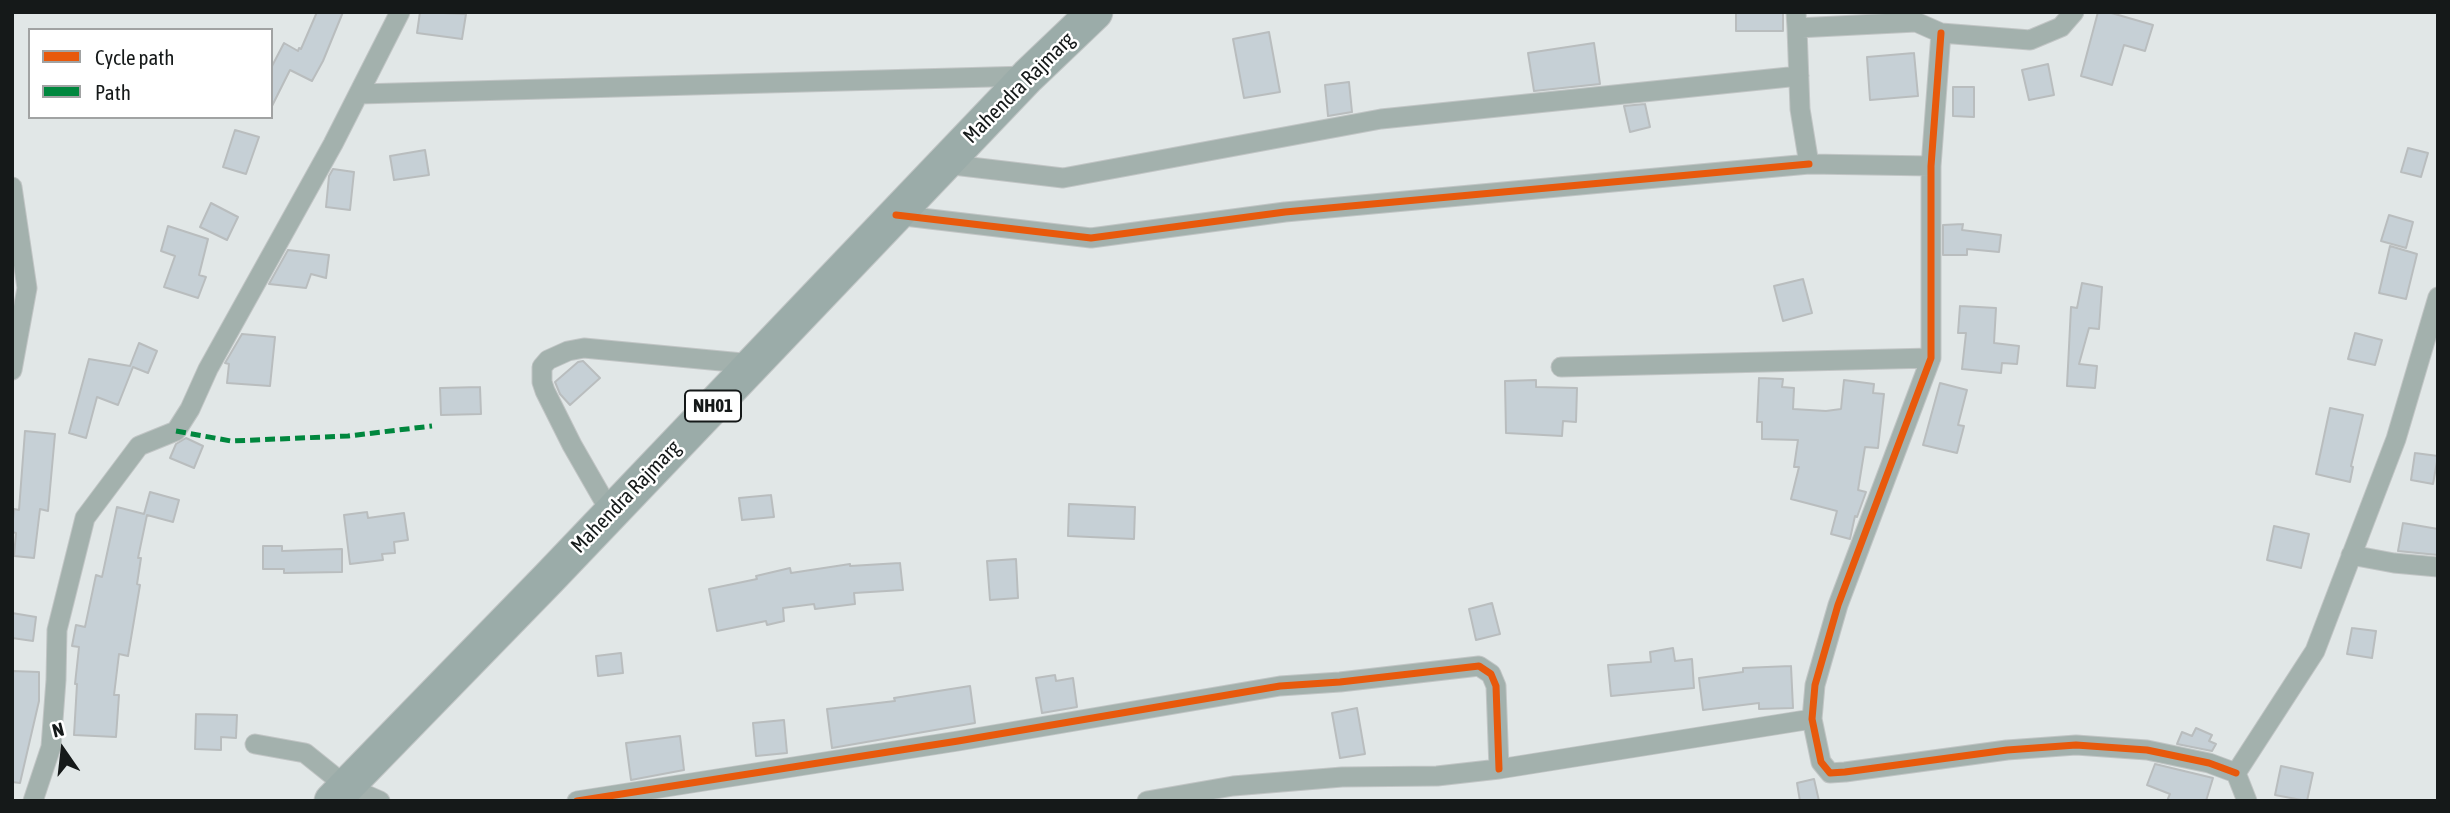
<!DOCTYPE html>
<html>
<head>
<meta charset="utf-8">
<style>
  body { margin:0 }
  #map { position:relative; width:2450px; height:813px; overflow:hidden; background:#e1e7e7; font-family:"Asap Condensed",sans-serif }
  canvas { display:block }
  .frame { position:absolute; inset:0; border:14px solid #151919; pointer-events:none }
  .legend { position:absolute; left:28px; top:28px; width:245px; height:91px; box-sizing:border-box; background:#fff; border:2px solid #a1a3a3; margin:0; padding:9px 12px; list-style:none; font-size:21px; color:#151919 }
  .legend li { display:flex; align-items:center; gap:14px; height:35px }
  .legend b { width:35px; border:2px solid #a1a3a3 }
  .north { position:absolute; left:28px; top:715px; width:70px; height:70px; -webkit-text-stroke:5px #fff; paint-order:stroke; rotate:346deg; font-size:19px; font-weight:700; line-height:28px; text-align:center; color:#151919 }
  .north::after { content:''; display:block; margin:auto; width:24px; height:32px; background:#151919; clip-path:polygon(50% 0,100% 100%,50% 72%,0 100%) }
</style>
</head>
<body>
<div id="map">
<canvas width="2450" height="813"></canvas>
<div class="frame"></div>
<ul class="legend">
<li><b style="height:9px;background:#e8590c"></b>Cycle path</li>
<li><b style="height:9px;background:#00873e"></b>Path</li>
</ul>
<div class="north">N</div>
</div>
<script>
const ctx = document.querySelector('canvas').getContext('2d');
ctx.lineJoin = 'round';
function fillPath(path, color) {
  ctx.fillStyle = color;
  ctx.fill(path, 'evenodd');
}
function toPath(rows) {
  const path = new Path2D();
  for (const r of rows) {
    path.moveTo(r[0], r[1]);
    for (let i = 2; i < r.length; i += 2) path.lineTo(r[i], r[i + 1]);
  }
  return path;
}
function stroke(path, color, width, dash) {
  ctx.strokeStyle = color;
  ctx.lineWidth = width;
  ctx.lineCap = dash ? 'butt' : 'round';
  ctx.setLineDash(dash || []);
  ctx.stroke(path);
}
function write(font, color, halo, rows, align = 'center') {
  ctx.font = font + ' "Asap Condensed",sans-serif';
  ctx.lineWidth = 5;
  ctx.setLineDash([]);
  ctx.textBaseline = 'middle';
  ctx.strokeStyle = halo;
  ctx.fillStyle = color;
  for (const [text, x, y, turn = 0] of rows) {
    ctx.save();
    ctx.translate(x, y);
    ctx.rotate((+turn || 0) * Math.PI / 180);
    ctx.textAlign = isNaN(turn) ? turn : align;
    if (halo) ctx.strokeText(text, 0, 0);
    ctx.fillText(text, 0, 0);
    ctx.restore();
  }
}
const building = toPath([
  [317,12,343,12,323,61,312,81,290,70,271,108,271,68,284,43,298,51,299,48,301,49,317,12],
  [420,12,466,14,462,39,417,33,420,12],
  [1736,12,1783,12,1783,31,1736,31,1736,12],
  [2098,12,2108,12,2153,25,2145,51,2124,45,2112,85,2081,76,2098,12],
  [1269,32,1280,92,1244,98,1233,39,1269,32],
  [1594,43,1600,84,1534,91,1528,53,1594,43],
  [1914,53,1918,96,1870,100,1867,57,1914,53],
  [2048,64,2054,95,2029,100,2022,70,2048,64],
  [1349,82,1352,112,1328,116,1325,85,1349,82],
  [1953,87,1974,87,1974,117,1953,116,1953,87],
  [1645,104,1650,127,1630,132,1624,106,1645,104],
  [235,130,259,137,246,174,223,167,235,130],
  [2408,148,2428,153,2421,177,2401,172,2408,148],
  [425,150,429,175,394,180,390,156,425,150],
  [333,169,354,172,350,210,326,207,329,176,333,169],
  [211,203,238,217,227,240,200,227,211,203],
  [2389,215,2413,222,2406,248,2381,241,2389,215],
  [1963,224,1962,230,2001,235,1999,252,1967,249,1967,255,1943,255,1943,225,1963,224],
  [168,226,208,239,199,275,206,277,198,298,164,287,175,256,161,251,168,226],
  [2390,246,2417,254,2406,299,2379,293,2390,246],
  [288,250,329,255,326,278,311,274,306,288,269,284,288,250],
  [1803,279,1812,313,1783,321,1774,286,1803,279],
  [2082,283,2102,287,2099,329,2089,328,2079,364,2097,366,2095,388,2067,386,2071,307,2077,308,2082,283],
  [1960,306,1996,308,1994,343,2019,346,2017,364,2002,363,2001,373,1962,369,1966,333,1958,333,1960,306],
  [2355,333,2382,340,2375,365,2348,359,2355,333],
  [242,334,275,337,270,386,227,383,229,364,225,363,242,334],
  [139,343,157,351,148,373,133,367,118,405,97,397,86,438,69,433,89,359,130,366,139,343],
  [583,361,600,378,570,405,560,394,555,382,578,362,583,361],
  [1759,378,1783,379,1782,387,1794,388,1793,409,1826,411,1841,409,1844,380,1874,384,1873,393,1884,394,1878,448,1865,447,1858,490,1866,492,1857,517,1855,516,1850,539,1831,534,1837,511,1791,499,1799,467,1794,467,1798,440,1762,439,1762,422,1757,422,1759,378],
  [1536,380,1536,387,1577,388,1576,422,1563,421,1562,436,1506,433,1505,381,1536,380],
  [1940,383,1967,390,1958,425,1964,426,1957,453,1923,445,1940,383],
  [480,387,481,414,441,415,440,388,480,387],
  [2330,408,2363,415,2351,466,2353,467,2350,482,2316,474,2330,408],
  [25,431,55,434,48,511,40,509,34,558,14,556,16,533,12,532,14,509,19,510,25,431],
  [186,438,203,446,194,468,170,458,176,444,186,438],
  [2415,453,2438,456,2433,484,2411,480,2415,453],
  [150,492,179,500,173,522,147,515,138,558,141,558,137,584,140,585,128,656,119,654,114,695,119,695,116,737,74,735,77,684,75,684,79,647,72,646,76,625,85,627,96,575,102,577,117,507,144,514,150,492],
  [771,495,774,517,742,520,739,498,771,495],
  [1069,504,1135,507,1134,539,1068,536,1069,504],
  [367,512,368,518,404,513,408,540,394,542,395,553,382,554,383,560,350,564,344,515,367,512],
  [2403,523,2438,529,2438,555,2398,551,2403,523],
  [2274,526,2309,534,2301,568,2267,560,2274,526],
  [263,546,282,546,282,551,342,549,342,572,284,573,284,569,263,569,263,546],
  [1016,559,1018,598,990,600,987,561,1016,559],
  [900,563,903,590,854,593,855,604,815,609,814,604,783,608,784,621,767,625,766,621,717,631,709,589,757,579,756,576,790,568,791,573,850,564,850,566,900,563],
  [1492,603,1500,634,1476,640,1469,609,1492,603],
  [12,613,36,617,33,641,12,638,12,613],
  [2352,628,2376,631,2372,658,2347,654,2352,628],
  [1673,648,1675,661,1692,659,1694,688,1611,696,1608,665,1651,662,1650,652,1673,648],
  [621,653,623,673,598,676,596,656,621,653],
  [1791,666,1793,708,1759,709,1759,703,1703,710,1699,678,1743,672,1743,668,1791,666],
  [12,671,39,672,39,701,20,783,12,782,12,671],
  [1055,675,1056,681,1073,678,1077,707,1042,713,1036,678,1055,675],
  [970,686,975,723,832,748,827,709,895,701,894,698,970,686],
  [1357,708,1365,754,1340,758,1332,713,1357,708],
  [196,714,237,715,236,738,221,737,221,750,195,749,196,714],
  [784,720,787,753,756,756,753,723,784,720],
  [2196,728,2212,735,2209,741,2216,744,2212,751,2177,744,2182,732,2192,736,2196,728],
  [680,736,684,770,631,780,626,743,680,736],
  [2155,764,2213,778,2206,801,2167,801,2170,794,2147,785,2155,764],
  [2281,766,2313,773,2307,801,2275,795,2281,766],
  [1814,779,1819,801,1800,801,1797,783,1814,779]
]);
fillPath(building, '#c6d0d6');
stroke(building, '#b9bdbe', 2);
const street = toPath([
  [1796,12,1797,28,1916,22,1941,33,2030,40,2061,27,2074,12],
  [1797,28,1800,109,1809,164,1931,166],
  [1941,33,1931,166,1931,358,1838,605,1815,685,1812,719,1821,762,1830,773,1845,772,2007,750,2076,745,2147,750,2209,763,2236,773],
  [359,94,1028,76],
  [945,164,1063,178,1381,119,1799,76],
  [12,187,27,288,12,370],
  [896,215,1091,238,1285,212,1809,164],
  [1561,367,1931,358],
  [611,513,572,445,545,391,542,382,542,367,548,360,568,351,584,348,753,364],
  [2351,555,2394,563,2438,567],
  [255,744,305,753,346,786,380,801],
  [33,801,51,747,56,680,57,630,85,518,139,446,176,431,190,409,208,369,333,144,400,12],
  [577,801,958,741,1280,686,1340,682,1479,666,1491,674,1496,686,1499,769],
  [1147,801,1233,786,1342,777,1437,776,1499,769,1812,719],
  [2247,801,2236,773,2315,651,2396,439,2438,297]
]);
const highway = toPath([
  [332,801,549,578,1028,76,1095,12]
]);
stroke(street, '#c1c5c5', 21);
stroke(highway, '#c1c5c5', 37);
stroke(street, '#a3b1ad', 19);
stroke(highway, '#9baca9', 35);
stroke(toPath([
  [12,366,13,366],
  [176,431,231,441,348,436,432,426]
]), '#00873e', 5, [10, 5]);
stroke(toPath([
  [1941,33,1931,166,1931,358,1838,605,1815,685,1812,719,1821,762,1830,773,1845,772,2007,750,2076,745,2147,750,2209,763,2236,773],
  [896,215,1091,238,1285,212,1809,164],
  [577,801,958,741,1280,686,1340,682,1479,666,1491,674,1496,686,1499,769]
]), '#e8590c', 7);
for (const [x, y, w] of [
  [713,406,56]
]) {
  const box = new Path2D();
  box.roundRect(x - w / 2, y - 15.5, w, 31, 5);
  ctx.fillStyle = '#fff';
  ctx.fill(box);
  stroke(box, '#151919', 2);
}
write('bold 19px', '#151919', null, [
  ["NH01",713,406]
]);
write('21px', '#151919', '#fff', [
  ["Mahendra Rajmarg",1019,88,-45],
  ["Mahendra Rajmarg",626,497,-46]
]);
</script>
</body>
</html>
